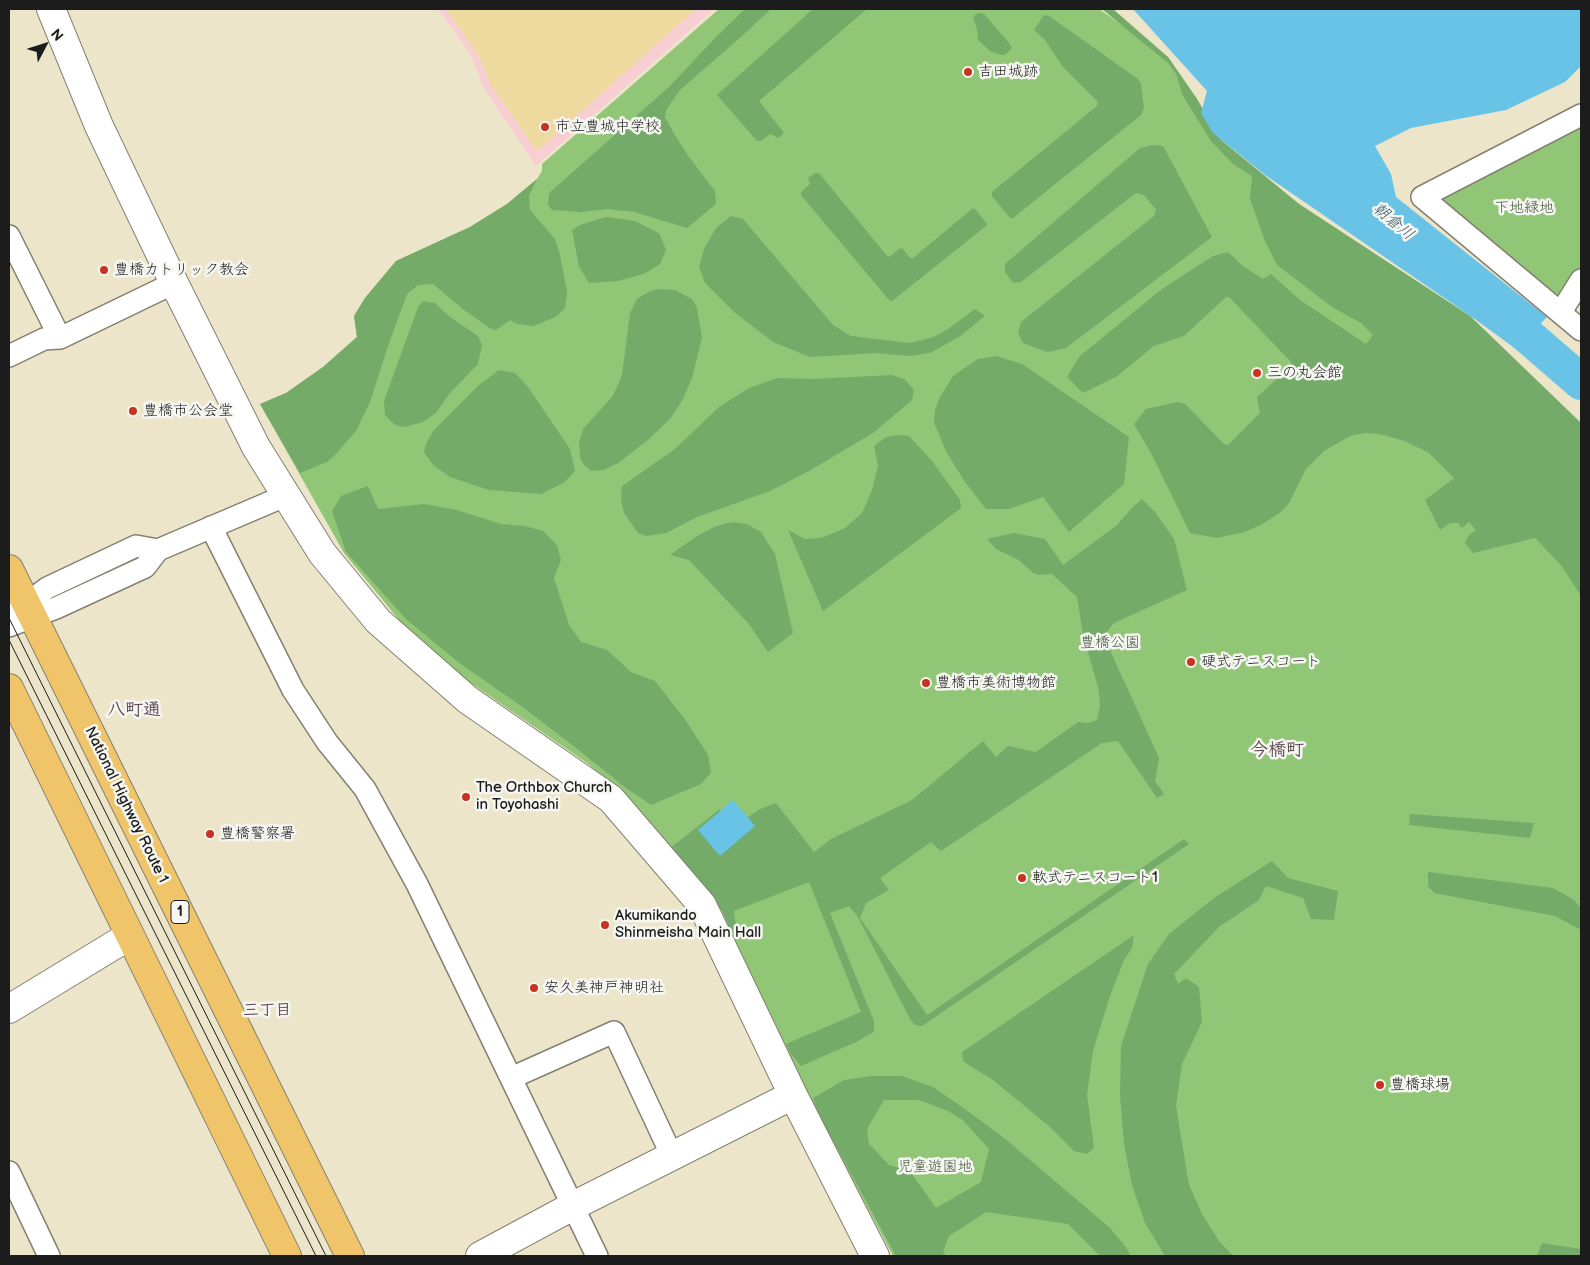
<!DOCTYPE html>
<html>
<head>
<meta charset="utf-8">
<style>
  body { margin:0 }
  #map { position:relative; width:1590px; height:1265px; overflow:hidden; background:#ece5c9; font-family:"Balsamiq Sans",sans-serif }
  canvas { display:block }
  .frame { position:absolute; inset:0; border:10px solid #1c1c1c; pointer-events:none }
  .north { position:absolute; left:20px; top:20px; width:50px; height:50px; -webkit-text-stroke:4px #f6f6f2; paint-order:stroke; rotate:50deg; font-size:14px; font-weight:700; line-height:20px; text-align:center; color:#1c1c1c }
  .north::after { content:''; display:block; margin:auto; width:18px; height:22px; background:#1c1c1c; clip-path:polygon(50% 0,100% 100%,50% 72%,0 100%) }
</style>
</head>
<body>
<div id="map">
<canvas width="1590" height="1265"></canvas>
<div class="frame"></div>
<div class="north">N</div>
</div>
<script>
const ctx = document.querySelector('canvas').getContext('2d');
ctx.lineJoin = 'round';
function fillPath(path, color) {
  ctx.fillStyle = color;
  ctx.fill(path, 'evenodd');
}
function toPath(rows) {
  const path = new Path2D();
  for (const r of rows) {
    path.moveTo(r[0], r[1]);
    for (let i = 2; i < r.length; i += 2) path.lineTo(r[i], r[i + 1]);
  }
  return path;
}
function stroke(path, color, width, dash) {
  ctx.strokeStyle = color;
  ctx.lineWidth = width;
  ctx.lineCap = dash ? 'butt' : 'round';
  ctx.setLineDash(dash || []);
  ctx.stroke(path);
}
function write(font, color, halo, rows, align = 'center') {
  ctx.font = font + ' "Balsamiq Sans","Klee One",sans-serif';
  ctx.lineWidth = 5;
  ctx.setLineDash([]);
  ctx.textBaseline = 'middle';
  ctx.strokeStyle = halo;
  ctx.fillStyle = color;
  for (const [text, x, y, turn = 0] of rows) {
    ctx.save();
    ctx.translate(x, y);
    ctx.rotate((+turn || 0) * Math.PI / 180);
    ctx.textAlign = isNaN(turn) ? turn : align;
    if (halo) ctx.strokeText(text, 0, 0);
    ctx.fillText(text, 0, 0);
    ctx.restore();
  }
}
fillPath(toPath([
  [438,9,714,9,536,166,483,87,471,55]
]), '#f7cfd3');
fillPath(toPath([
  [719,9,1099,9,1168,57,1197,99,1221,140,1299,204,1470,316,1581,423,1581,1256,893,1256,781,1045,722,911,620,791,587,763,462,677,405,627,344,553,260,404,286,393,323,367,357,337,354,316,365,298,396,261,470,227,507,204,537,179,542,171,542,164],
  [1581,115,1581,275,1561,312,1422,197]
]), '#91c677');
fillPath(toPath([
  [745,9,771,9,742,36,680,90,666,110,665,117,673,132,689,157,715,191,716,204,687,228,634,212,608,209,581,212,552,210,548,205,549,193,669,87,718,35],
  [813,9,867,9,759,101,784,133,779,138,770,134,761,141,757,141,717,95],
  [1102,9,1113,9,1168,57,1197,99,1221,140,1299,204,1470,316,1581,423,1581,596,1561,565,1535,538,1473,553,1465,543,1469,535,1476,530,1469,522,1462,528,1458,523,1450,523,1440,530,1425,500,1454,478,1429,453,1405,441,1379,434,1365,433,1350,436,1324,451,1306,469,1289,503,1281,512,1261,525,1244,532,1217,538,1190,533,1152,455,1134,424,1146,409,1178,402,1185,404,1224,444,1228,445,1260,413,1257,397,1291,366,1291,362,1229,297,1226,297,1184,336,1154,346,1116,377,1083,393,1067,377,1080,356,1162,289,1213,256,1228,252,1244,267,1263,279,1271,274,1300,300,1366,344,1373,335,1361,323,1332,307,1277,265,1265,241,1250,199,1252,176,1233,164,1211,141,1183,96,1176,74,1169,64],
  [980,13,984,14,1009,43,1012,48,1005,55,1000,55,990,51,978,40,977,29,973,18,976,14],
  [1044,15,1049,16,1138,79,1141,84,1144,108,1141,115,1013,218,1010,218,992,196,992,192,1097,106,1098,102,1062,66,1045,40,1034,30],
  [1152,145,1163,146,1212,237,1066,348,1048,352,1028,345,1022,342,1020,337,1018,333,1021,322,1154,216,1156,210,1144,195,1136,193,1021,282,1013,283,1005,272,1005,264,1140,148],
  [815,173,819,173,887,256,889,257,899,249,902,248,910,258,913,258,973,208,975,209,987,224,986,226,892,301,889,300,801,195,801,192,810,184,808,178],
  [537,179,529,196,530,210,555,239,560,255,567,292,565,308,555,317,534,326,517,324,510,320,496,330,491,329,464,310,433,284,418,285,407,294,387,349,370,402,356,431,336,454,327,462,300,473,260,404,286,393,323,367,357,337,354,316,365,298,396,261,470,227,507,204],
  [731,216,743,219,833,325,851,336,910,343,934,337,948,329,975,309,985,316,959,337,930,353,909,356,875,353,810,357,773,342,734,312,705,283,699,267,704,249,716,228],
  [606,217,635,221,659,233,666,250,660,264,644,274,618,281,589,283,579,267,572,230,580,225],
  [657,289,675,290,692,299,697,308,702,338,692,378,683,399,670,419,648,440,618,463,604,470,591,471,584,465,580,458,579,442,583,429,612,397,617,387,622,375,630,313,637,299,648,292],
  [423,301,435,303,450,317,478,336,482,345,478,364,449,394,436,413,423,422,405,427,395,425,385,415,384,401,418,307],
  [996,356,1022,364,1129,437,1124,484,1069,532,1043,497,1009,509,986,509,965,482,947,453,934,423,935,410,940,397,953,376,978,359],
  [499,370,515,373,528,387,570,449,575,471,565,482,541,494,489,490,450,477,434,466,424,452,426,444,433,431,479,385],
  [892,375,904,379,914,390,912,400,873,433,809,471,770,491,697,517,666,533,646,536,638,533,624,513,621,500,622,486,675,449,719,407,749,388,777,378,814,379],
  [897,435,909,436,932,461,960,500,961,508,823,611,788,530,805,539,821,538,845,528,862,513,872,490,878,466,874,446,886,437],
  [368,486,378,509,424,504,457,510,501,524,525,526,543,531,557,545,561,560,554,578,569,625,581,642,607,650,631,672,655,681,684,718,708,755,711,773,701,784,651,805,626,788,580,751,521,706,458,662,406,619,346,552,332,511,341,496],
  [1142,499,1155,512,1174,539,1187,590,1114,623,1106,633,1108,646,1159,758,1155,781,1164,794,1157,798,1118,741,1102,743,941,851,931,842,880,878,889,890,866,903,860,918,927,1015,1184,839,1189,844,922,1026,915,1025,910,1019,858,917,849,906,830,913,874,1021,874,1032,856,1042,801,1066,791,1054,786,1044,861,1012,809,882,734,911,735,920,741,938,735,940,722,911,669,849,720,809,729,820,743,821,758,810,776,803,814,852,831,839,912,800,983,741,996,757,1008,746,1036,752,1078,722,1088,723,1097,720,1100,706,1099,691,1083,634,1077,597,1052,574,1039,575,1033,573,1019,560,996,549,987,539,1014,533,1045,539,1063,565,1117,525,1131,509],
  [733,522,747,524,761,532,775,554,793,633,768,652,748,623,689,560,670,555,697,536,716,526],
  [1410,814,1534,823,1530,838,1409,825],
  [1272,861,1288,878,1338,891,1334,920,1311,919,1303,898,1266,886,1259,900,1219,927,1174,974,1178,984,1186,978,1199,987,1202,1022,1182,1064,1176,1106,1189,1185,1202,1214,1219,1241,1233,1256,1165,1256,1145,1223,1132,1185,1124,1144,1120,1096,1121,1046,1148,964,1169,934,1214,898],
  [1428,872,1553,888,1574,900,1581,908,1581,930,1555,916,1434,893,1428,886],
  [1134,935,1132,948,1124,960,1109,999,1093,1051,1087,1095,1094,1148,1087,1154,1074,1151,1050,1127,1021,1103,993,1080,967,1064,963,1060,962,1052],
  [871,1076,902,1076,933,1087,959,1105,1003,1137,1110,1228,1125,1246,1131,1256,1100,1256,1068,1224,986,1212,949,1236,943,1251,946,1256,896,1256,818,1113,813,1098,844,1080],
  [884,1100,919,1100,948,1111,963,1120,989,1149,981,1182,936,1208,910,1171,889,1165,869,1144,867,1129],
  [1542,1243,1581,1249,1581,1256,1537,1256]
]), '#74ab68');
fillPath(toPath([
  [446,9,696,9,537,151,492,87,479,56]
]), '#eeda9e');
fillPath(toPath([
  [1133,9,1581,9,1581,66,1565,82,1506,110,1411,128,1375,146,1391,174,1396,197,1547,317,1516,349,1472,317,1265,175,1213,133,1201,113,1207,91],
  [733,800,755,826,720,856,698,830]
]), '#68c3e6');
stroke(toPath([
  [1492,305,1581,382]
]), '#68c3e6', 36);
const minor = toPath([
  [1581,115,1422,197,1581,330],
  [9,236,60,338],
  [1561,312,1581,280],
  [9,356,44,339,60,338,174,283],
  [211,527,293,690,327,742,365,789,417,884,597,1256],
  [14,613,47,588,136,546,158,550],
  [9,626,56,608,145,567,158,550,287,495],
  [511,1078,614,1032,672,1156],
  [9,1172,49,1256]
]);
const tertiary = toPath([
  [51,9,99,126,174,283,256,447,322,553,378,621,468,700,611,799,702,905,793,1095,875,1256],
  [9,1009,129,936],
  [480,1256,573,1206,793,1095]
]);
const trunk = toPath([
  [9,569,350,1256],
  [9,688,287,1256]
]);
stroke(minor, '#848072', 24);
stroke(tertiary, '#848072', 30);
stroke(trunk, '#848072', 30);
stroke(minor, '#fff', 21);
stroke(tertiary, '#fff', 28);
stroke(trunk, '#f0c469', 28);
stroke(toPath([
  [9,618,326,1256],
  [9,640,316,1256]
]), '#1c1c1c', 1);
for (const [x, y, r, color] of [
  [968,72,5,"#c8321e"],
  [545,127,5,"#c8321e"],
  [104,270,5,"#c8321e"],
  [1257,373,5,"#c8321e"],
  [133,411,5,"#c8321e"],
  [1191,662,5,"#c8321e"],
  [926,683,5,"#c8321e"],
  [466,797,5,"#c8321e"],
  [210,834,5,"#c8321e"],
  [1022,878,5,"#c8321e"],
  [605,925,5,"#c8321e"],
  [534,988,5,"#c8321e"],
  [1380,1085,5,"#c8321e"]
]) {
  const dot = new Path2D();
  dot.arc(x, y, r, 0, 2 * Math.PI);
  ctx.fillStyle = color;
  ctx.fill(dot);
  stroke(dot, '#f6f6f2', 2);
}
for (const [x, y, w] of [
  [180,912,18]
]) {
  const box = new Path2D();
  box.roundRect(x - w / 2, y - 11.5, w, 23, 4);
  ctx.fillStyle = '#f6f6f2';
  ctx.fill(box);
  stroke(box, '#1c1c1c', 1);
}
write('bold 14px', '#1c1c1c', null, [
  ["1",180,912]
]);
write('15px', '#1c1c1c', '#f6f6f2', [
  ["吉田城跡",978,72],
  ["市立豊城中学校",555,127],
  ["豊橋カトリック教会",114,270],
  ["三の丸会館",1267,373],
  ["豊橋市公会堂",143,411],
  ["硬式テニスコート",1201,662],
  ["豊橋市美術博物館",936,683],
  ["The Orthbox Church",476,788],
  ["in Toyohashi",476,805],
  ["豊橋警察署",220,834],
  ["軟式テニスコート1",1032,878],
  ["Akumikando",615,916],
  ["Shinmeisha Main Hall",615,933],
  ["安久美神戸神明社",544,988],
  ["豊橋球場",1390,1085]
], 'left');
write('15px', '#45583c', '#f6f6f2', [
  ["下地緑地",1524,208],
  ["豊橋公園",1110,643],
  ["児童遊園地",935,1167]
]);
write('15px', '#1c1c1c', '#f6f6f2', [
  ["National Highway Route 1",126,805,64]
]);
write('italic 16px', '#375663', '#f6f6f2', [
  ["朝倉川",1393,222,40]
]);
write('bold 16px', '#5e4a50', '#f6f6f2', [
  ["三丁目",267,1011]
]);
write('bold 18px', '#5e4a50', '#f6f6f2', [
  ["八町通",134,710],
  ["今橋町",1277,750]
]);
</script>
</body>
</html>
